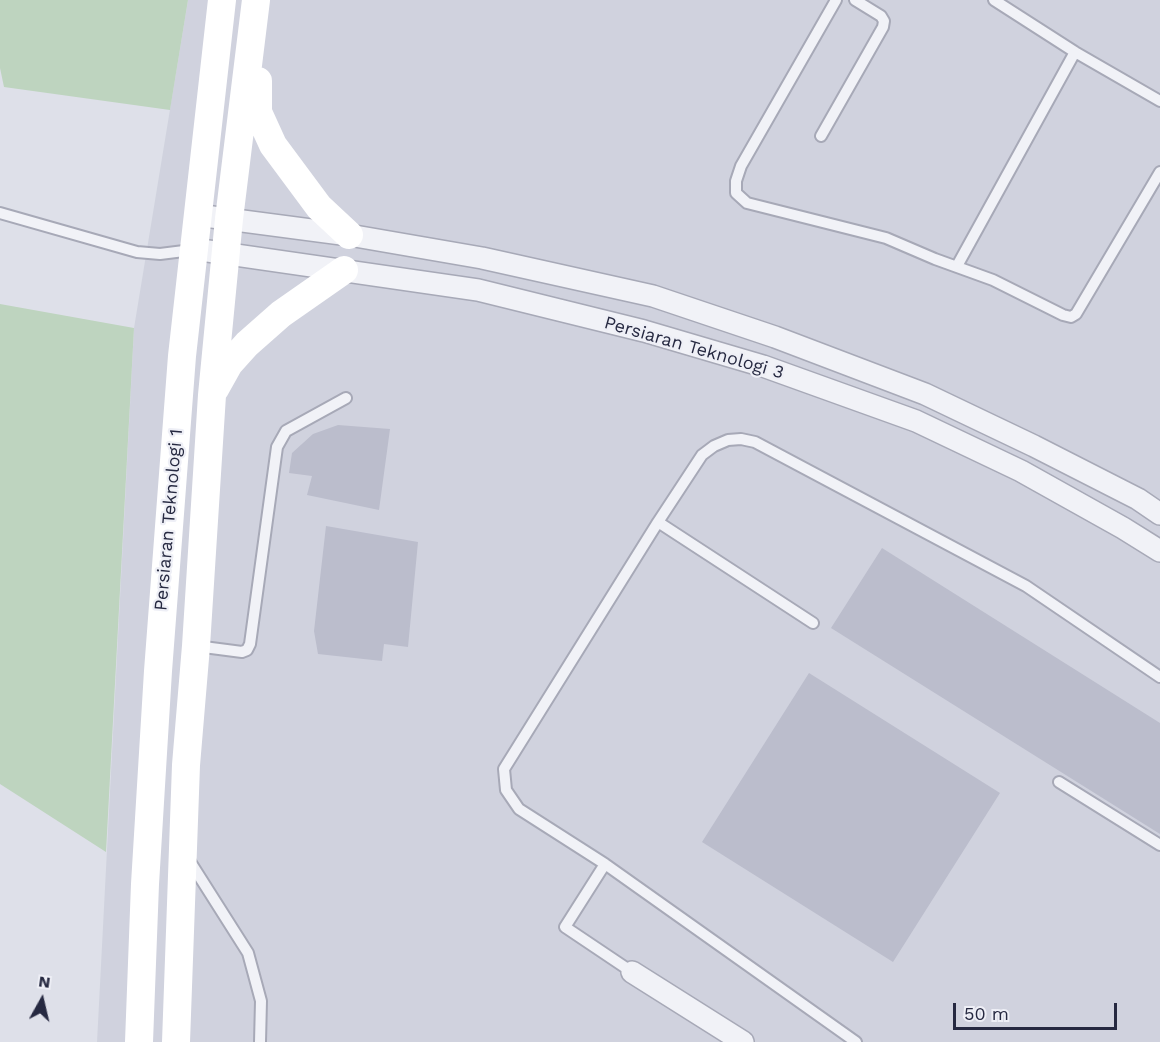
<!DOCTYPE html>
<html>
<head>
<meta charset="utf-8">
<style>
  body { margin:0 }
  #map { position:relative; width:1160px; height:1042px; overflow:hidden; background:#dee0e9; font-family:"Work Sans",sans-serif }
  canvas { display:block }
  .north { position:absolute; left:12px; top:970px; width:60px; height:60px; -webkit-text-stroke:4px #eeeff6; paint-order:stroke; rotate:8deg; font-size:16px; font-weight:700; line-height:24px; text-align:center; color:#262941 }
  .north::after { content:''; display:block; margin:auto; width:21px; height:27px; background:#262941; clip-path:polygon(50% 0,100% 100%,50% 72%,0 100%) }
  .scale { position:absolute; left:953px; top:1003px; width:164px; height:27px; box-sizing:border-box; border:3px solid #262941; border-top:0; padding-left:8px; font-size:18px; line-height:21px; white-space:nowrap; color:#262941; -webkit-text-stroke:4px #eeeff6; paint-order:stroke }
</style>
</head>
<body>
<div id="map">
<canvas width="1160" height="1042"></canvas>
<div class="north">N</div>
<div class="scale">50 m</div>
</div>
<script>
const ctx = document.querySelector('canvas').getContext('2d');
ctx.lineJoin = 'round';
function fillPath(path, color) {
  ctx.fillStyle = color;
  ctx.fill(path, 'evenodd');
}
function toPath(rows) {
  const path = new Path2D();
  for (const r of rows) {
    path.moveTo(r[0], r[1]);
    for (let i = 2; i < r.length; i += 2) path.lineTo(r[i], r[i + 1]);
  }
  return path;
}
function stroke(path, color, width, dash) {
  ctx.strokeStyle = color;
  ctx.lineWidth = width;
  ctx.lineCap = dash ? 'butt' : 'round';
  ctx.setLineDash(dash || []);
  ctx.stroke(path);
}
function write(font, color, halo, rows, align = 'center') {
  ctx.font = font + ' "Work Sans",sans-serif';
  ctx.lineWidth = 4.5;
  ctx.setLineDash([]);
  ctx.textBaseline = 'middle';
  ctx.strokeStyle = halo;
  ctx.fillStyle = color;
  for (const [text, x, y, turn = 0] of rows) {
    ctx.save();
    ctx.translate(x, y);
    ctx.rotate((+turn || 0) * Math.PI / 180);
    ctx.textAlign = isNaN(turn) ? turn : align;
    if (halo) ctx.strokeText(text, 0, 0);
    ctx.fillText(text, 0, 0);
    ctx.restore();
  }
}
fillPath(toPath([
  [188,0,1160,0,1160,1042,97,1042,134,328]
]), '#d0d2de');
fillPath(toPath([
  [0,0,188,0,170,110,4,87,0,68],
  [0,304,134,328,106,852,0,784]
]), '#bed4bf');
fillPath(toPath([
  [338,425,390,429,379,510,307,495,312,476,289,473,292,453,313,434],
  [326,526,418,542,408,647,384,644,382,661,318,654,314,631],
  [882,548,1160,723,1160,834,831,628],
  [809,673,1000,793,893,962,702,842]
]), '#bbbdcc');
const lane = toPath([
  [836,0,741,166,736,181,736,193,747,203,886,238,935,259,993,280,1063,315,1071,317,1076,314,1160,172],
  [994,0,1075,52,1160,101],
  [821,136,883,27,884,21,881,16,855,0],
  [0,213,137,252,160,254,192,250],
  [957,266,1075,52],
  [813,623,658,522,702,455,714,446,728,440,741,439,755,442,1026,586,1160,677],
  [196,646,242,652,247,650,250,644,277,447,286,431,346,398],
  [1059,782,1160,845],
  [189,860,248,953,261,1001,260,1042],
  [605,864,519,809,506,790,504,769,658,522],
  [632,972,565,927,605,864,856,1042]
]);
const street = toPath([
  [197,215,349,235,482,258,653,296,775,337,925,394,1034,446,1138,499,1160,514],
  [194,249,478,290,644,331,763,366,916,421,1021,471,1123,528,1160,551],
  [632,972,743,1042]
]);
stroke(lane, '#a7a9b7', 14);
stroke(street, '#a7a9b7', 24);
stroke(lane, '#f1f2f7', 10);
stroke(street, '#f1f2f7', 21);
stroke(toPath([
  [258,81,258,112,273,145,319,207,349,235],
  [215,389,229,364,247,344,281,314,344,270],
  [139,1042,145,884,158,671,182,356,222,0],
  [176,1042,186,765,196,646,212,395,229,219,256,0]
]), '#fff', 28);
write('18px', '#262941', '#eeeff6', [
  ["Persiaran Teknologi 3",694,348,16],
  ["Persiaran Teknologi 1",169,520,-85]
]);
</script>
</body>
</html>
